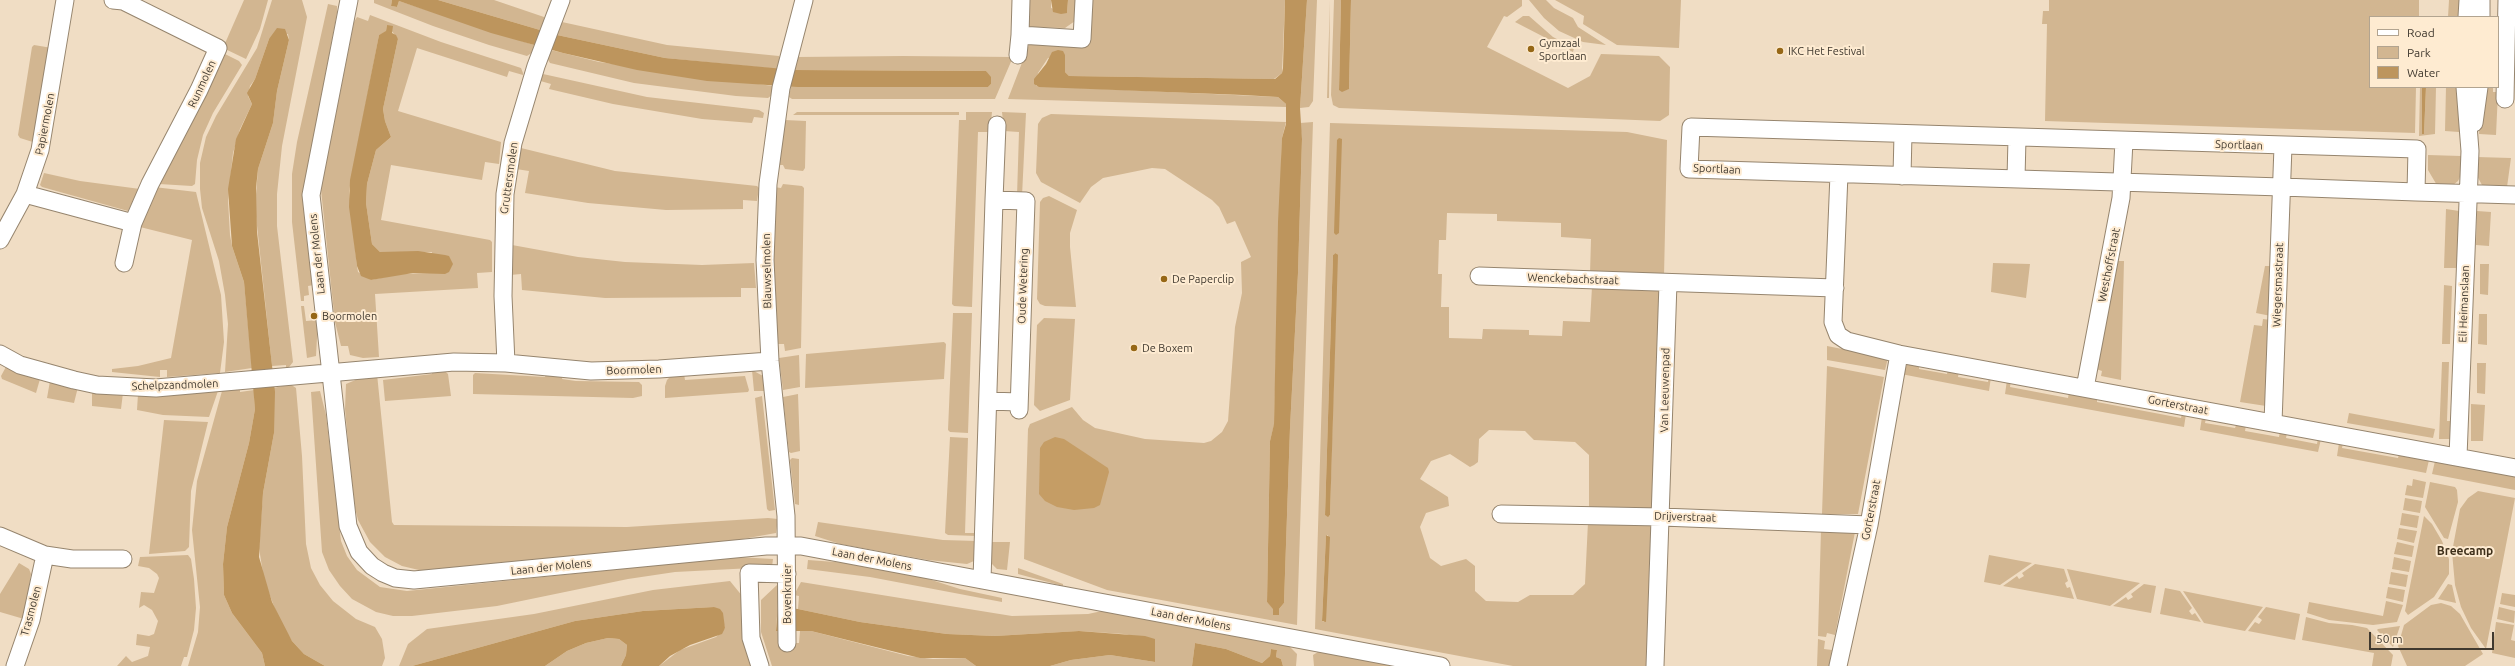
<!DOCTYPE html>
<html>
<head>
<meta charset="utf-8">
<style>
  body { margin:0 }
  #map { position:relative; width:2515px; height:666px; overflow:hidden; background:#f0ddc4; font-family:Ubuntu,sans-serif }
  canvas { display:block }
  .legend { position:absolute; left:2369px; top:16px; width:130px; height:72px; box-sizing:border-box; background:#feebd1; border:1px solid #b2a490; margin:0; padding:5px 7px; list-style:none; font-size:12px; color:#40392f }
  .legend li { display:flex; align-items:center; gap:8px; height:20px }
  .legend b { width:20px; border:1px solid #b2a490 }
  .scale { position:absolute; left:2369px; top:632px; width:125px; height:18px; box-sizing:border-box; border:2px solid #40392f; border-top:0; padding-left:5px; font-size:12px; line-height:14px; white-space:nowrap; color:#40392f; -webkit-text-stroke:3px #feebd1; paint-order:stroke }
</style>
</head>
<body>
<div id="map">
<canvas width="2515" height="666"></canvas>
<ul class="legend">
<li><b style="height:5px;background:#fff"></b>Road</li>
<li><b style="height:11px;background:#d2b691"></b>Park</li>
<li><b style="height:11px;background:#bd955d"></b>Water</li>
</ul>
<div class="scale">50 m</div>
</div>
<script>
const ctx = document.querySelector('canvas').getContext('2d');
ctx.lineJoin = 'round';
function fillPath(path, color) {
  ctx.fillStyle = color;
  ctx.fill(path, 'evenodd');
}
function toPath(rows) {
  const path = new Path2D();
  for (const r of rows) {
    path.moveTo(r[0], r[1]);
    for (let i = 2; i < r.length; i += 2) path.lineTo(r[i], r[i + 1]);
  }
  return path;
}
function stroke(path, color, width, dash) {
  ctx.strokeStyle = color;
  ctx.lineWidth = width;
  ctx.lineCap = dash ? 'butt' : 'round';
  ctx.setLineDash(dash || []);
  ctx.stroke(path);
}
function write(font, color, halo, rows, align = 'center') {
  ctx.font = font + ' Ubuntu,sans-serif';
  ctx.lineWidth = 4;
  ctx.setLineDash([]);
  ctx.textBaseline = 'middle';
  ctx.strokeStyle = halo;
  ctx.fillStyle = color;
  for (const [text, x, y, turn = 0] of rows) {
    ctx.save();
    ctx.translate(x, y);
    ctx.rotate((+turn || 0) * Math.PI / 180);
    ctx.textAlign = isNaN(turn) ? turn : align;
    if (halo) ctx.strokeText(text, 0, 0);
    ctx.fillText(text, 0, 0);
    ctx.restore();
  }
}
fillPath(toPath([
  [244,0,268,0,260,29,246,59,223,48],
  [272,0,302,0,307,17,282,146,277,194,277,226,293,362,286,371,286,365,272,366,255,207,258,169,273,123,277,91,289,40,288,34,269,39,255,79,250,86,248,96,252,104,240,129,233,153,228,200,230,235,232,246,244,282,252,368,225,372,228,324,225,295,219,261,202,208,200,189,200,163,206,137,216,116,257,48],
  [374,0,392,0,391,6,397,7,399,1,534,45,533,52,527,56,489,45,433,26,374,3],
  [438,0,494,0,544,17,545,20,540,30],
  [1026,0,1051,0,1051,8,1067,13,1068,0,1077,0,1075,21,1065,28,1025,27],
  [1091,0,1285,0,1282,73,1274,79,1069,76,1065,72,1065,55,1048,58,1038,73,1036,86,1278,97,1286,104,1286,107,1008,99,1030,42,1087,43],
  [1307,0,1317,0,1313,101,1309,107,1300,108],
  [1330,0,1329,98,1327,98],
  [1334,0,1341,0,1339,90,1349,89,1351,0,1522,0,1522,6,1507,17,1504,16,1487,47,1568,88,1590,76,1601,54,1659,56,1670,67,1669,115,1660,121,1339,108,1333,105,1331,95],
  [1529,0,1546,0,1554,8,1573,18,1578,27,1606,45,1583,42,1559,31,1544,18],
  [1555,0,1681,0,1679,48,1617,45,1583,24,1584,16],
  [2049,0,2419,0,2419,17,2370,17,2370,87,2416,87,2415,133,2045,121,2047,24,2042,24,2043,11,2049,11],
  [2449,0,2463,0,2463,17,2448,17],
  [328,4,337,6,337,13,304,187,314,285,308,286,309,295,304,296,304,301,301,301,292,222,292,174,297,142],
  [370,15,441,42,521,68,523,73,523,75,509,71,507,77,417,48,398,111,501,142,499,164,485,162,482,180,391,165,381,220,490,240,492,242,492,272,477,273,478,288,375,294,379,357,363,358,350,355,348,346,341,346,335,322,321,190,354,22,357,17,368,21],
  [387,25,398,39,383,109,385,121,391,137,376,150,367,184,366,203,372,244,380,252,432,252,429,273,399,274,371,280,358,272,357,266,349,191,379,35,386,32],
  [1523,16,1529,16,1553,37,1574,48,1573,52,1515,22],
  [562,22,667,45,779,56,780,59,777,69,665,58,557,35,560,23],
  [34,45,52,48,36,143,20,138,18,135,32,47],
  [551,50,599,62,773,86,772,95,768,98,736,96,634,83,550,63,547,58],
  [221,52,239,61,242,65,213,113,203,135,197,160,195,184,192,186,159,184],
  [903,56,1013,57,995,99,792,99,789,97,791,86,988,87,991,84,986,71,795,70,797,57],
  [543,74,647,97,759,110,764,113,763,118,754,117,752,123,702,119,613,104,549,89,551,84,537,80],
  [2420,87,2422,87,2423,134,2424,134,2426,87,2436,87,2435,134,2419,136],
  [2446,87,2461,87,2459,132,2445,131],
  [2481,87,2493,87,2493,92,2498,92,2496,135,2479,134],
  [797,112,959,112,959,115,793,115],
  [966,112,992,112,990,132,978,132,972,307,954,306,952,304,959,120,966,120],
  [1002,112,1026,113,1022,196,1017,196,1019,132,1004,131],
  [1051,114,1286,122,1282,138,1274,425,1270,441,1267,602,1273,608,1279,609,1284,603,1290,428,1298,273,1302,139,1300,123,1313,122,1297,625,1107,590,1024,559,1028,429,1030,424,1072,407,1083,420,1095,428,1145,439,1204,443,1211,441,1222,432,1228,421,1235,327,1242,293,1241,262,1251,257,1235,221,1227,224,1219,207,1212,200,1165,169,1152,168,1103,178,1091,187,1080,203,1041,182,1036,173,1038,124,1042,118],
  [785,120,806,121,805,168,803,171,785,169,783,165,777,165],
  [1330,123,1627,132,1667,140,1664,276,1590,274,1591,239,1561,237,1561,223,1497,221,1497,214,1447,213,1446,240,1439,240,1438,274,1442,274,1441,307,1449,307,1449,338,1482,339,1483,329,1529,330,1529,335,1562,336,1563,321,1590,322,1592,287,1663,289,1656,511,1589,508,1589,455,1575,442,1534,440,1525,431,1489,430,1479,439,1478,462,1474,465,1470,467,1450,454,1431,461,1420,479,1448,497,1449,506,1426,513,1420,527,1430,558,1441,566,1466,559,1475,566,1475,591,1486,601,1518,602,1530,595,1573,595,1585,584,1588,522,1656,523,1652,666,1513,666,1315,629],
  [1337,253,1330,515,1329,516,1325,515,1333,255],
  [1326,535,1328,535,1324,622,1322,621],
  [521,148,615,171,757,186,759,188,757,201,743,200,743,209,666,210,588,203,525,193,529,171,516,169],
  [2428,155,2461,156,2461,175,2458,181,2453,185,2438,187,2428,170],
  [2477,157,2511,158,2507,187,2487,187,2482,185,2476,174],
  [44,173,80,181,140,189,128,211,42,187,40,185],
  [783,184,802,186,804,188,801,348,785,351,784,344,777,344,773,275,774,187,781,188],
  [154,187,196,192,221,295,224,342,220,373,167,377,167,370,160,370,160,377,112,372,112,369,138,366,171,358,192,240,140,227],
  [1049,196,1077,210,1070,233,1070,247,1076,307,1045,306,1040,304,1037,299,1040,202,1043,198],
  [2446,209,2459,211,2458,268,2444,268],
  [2477,211,2491,212,2489,246,2476,245],
  [512,245,578,257,625,262,702,265,754,263,756,288,741,288,741,297,605,298,522,290,521,274,510,275],
  [2116,261,2124,261,2121,380,2101,376,2102,371,2096,369],
  [1993,263,2030,264,2026,298,1991,292],
  [2480,264,2489,264,2488,295,2480,294],
  [2265,266,2273,266,2271,316,2256,313],
  [2444,285,2452,286,2450,344,2442,344],
  [301,306,304,306,306,321,318,320,316,356,307,358],
  [953,313,972,313,968,433,950,432,948,430],
  [2479,314,2487,314,2487,345,2478,344],
  [1044,318,1075,319,1070,400,1040,411,1034,405,1037,325],
  [2263,319,2271,320,2266,406,2240,402,2254,325,2262,326],
  [944,342,946,344,944,379,805,388,806,354],
  [1827,346,1888,358,1885,370,1827,360],
  [799,355,800,387,783,390,779,358],
  [2442,362,2449,362,2447,421,2453,421,2452,439,2439,439],
  [1919,363,1919,369,1947,374,1948,369,1959,371,1958,377,1988,382,1989,377,1991,377,1989,391,1901,374,1908,364],
  [2477,363,2486,363,2485,394,2477,393],
  [7,365,40,379,36,393,2,379,1,376],
  [1827,366,1884,377,1858,514,1822,514],
  [432,369,445,371,448,374,451,396,385,401,383,380,432,374],
  [752,370,763,376,767,391,754,391],
  [546,372,563,374,562,379,576,381,639,382,642,385,642,396,633,398,473,394,473,375,475,373,545,377],
  [377,374,392,522,394,525,627,527,768,518,778,519,776,533,737,540,423,571,402,566,385,557,370,542,358,520,354,504,345,409,346,384,365,376],
  [684,374,685,380,745,376,749,390,748,392,665,398,665,386,667,380,671,376],
  [2007,380,2011,381,2010,387,2068,398,2069,392,2097,397,2097,402,2181,418,2182,413,2186,414,2184,427,2005,394],
  [50,381,78,387,74,403,47,398],
  [290,384,296,388,302,456,306,544,311,568,320,585,333,601,356,619,375,627,382,639,385,658,382,666,325,666,304,654,292,641,280,622,264,580,259,548,263,493,274,433,274,388],
  [240,389,240,392,254,390,255,409,249,443,227,527,223,564,224,595,232,613,262,653,265,666,188,666,198,632,200,607,192,530,197,481,222,391],
  [92,390,123,393,121,409,92,406],
  [218,391,209,417,163,415,137,410,138,394,174,395],
  [320,391,326,415,341,541,347,556,357,570,380,587,407,591,737,557,773,559,772,567,675,572,628,579,497,606,412,616,393,616,376,612,352,599,340,586,329,570,322,552,311,392],
  [798,394,800,451,791,453,789,452,783,397],
  [762,396,775,510,769,511,767,509,755,398],
  [2471,404,2485,405,2483,441,2471,441],
  [2349,413,2435,429,2433,438,2347,423],
  [2202,417,2206,418,2205,423,2235,428,2237,423,2246,425,2245,431,2279,437,2280,431,2287,433,2286,438,2317,444,2318,438,2321,439,2318,452,2200,430],
  [164,420,208,422,191,491,189,547,185,551,149,554],
  [950,437,968,438,965,533,977,533,977,536,948,535,945,533],
  [2339,443,2343,443,2342,448,2398,458,2399,454,2429,460,2426,473,2337,456],
  [792,458,799,459,799,505,795,504,790,460],
  [2435,461,2515,476,2515,490,2432,474],
  [2413,479,2426,482,2423,498,2405,495,2407,485,2412,486],
  [2430,482,2455,487,2457,490,2458,502,2448,539,2444,538,2425,507],
  [2478,491,2515,498,2486,649,2471,628,2461,607,2455,585,2452,552,2460,509,2468,498],
  [2405,498,2422,501,2420,513,2403,510],
  [2402,513,2419,516,2417,528,2400,525],
  [2424,516,2432,524,2442,541,2449,559,2449,574,2434,597,2408,615,2405,611],
  [818,522,943,540,977,541,974,561,967,564,928,560,840,544,815,536],
  [2399,528,2417,531,2414,543,2397,539],
  [1821,530,1855,532,1835,635,1827,633,1826,637,1818,636],
  [991,542,1010,542,1007,570,997,569,992,564],
  [2397,542,2414,546,2412,557,2394,554],
  [188,555,191,559,194,579,196,608,194,630,187,657,184,657,181,666,117,666,126,656,132,662,148,656,150,647,136,645,137,634,149,636,154,634,158,621,152,610,144,605,139,608,141,592,154,593,159,578,157,574,149,568,138,566,140,557],
  [1989,555,2032,563,2000,585,1984,582],
  [2394,557,2411,561,2409,572,2392,569],
  [808,560,849,563,919,576,960,589,1002,598,1002,602,870,577,807,569],
  [19,563,29,569,31,574,24,619,0,612,0,594],
  [2035,564,2064,569,2068,581,2065,583,2067,588,2070,587,2074,599,2003,586,2017,576,2019,579,2024,576,2022,573],
  [1018,568,1063,584,1063,586,1018,574],
  [2067,569,2140,583,2110,606,2077,599],
  [2391,572,2408,575,2406,587,2389,584],
  [730,581,743,597,755,666,659,666,680,650,716,637,725,628,723,621,714,607,643,611,575,621,412,666,399,666,408,644,427,629,534,614,653,590],
  [801,582,1012,616,1088,614,1102,611,1289,646,1297,654,1296,666,1283,666,1281,659,1276,657,1277,650,1271,649,1270,656,1262,663,1226,649,1195,643,1192,666,1050,666,1071,660,1110,655,1155,662,1155,640,1124,634,1079,631,995,636,947,634,860,622,798,609,799,596,794,595],
  [2144,584,2156,586,2151,613,2113,606,2126,597,2128,600,2133,597,2131,594],
  [2448,584,2452,585,2456,603,2438,599],
  [777,585,779,588,776,630,778,631,778,643,799,643,800,631,811,631,908,656,933,659,965,658,976,666,772,666,761,632,761,600],
  [2388,587,2405,590,2403,602,2386,598],
  [2165,588,2180,591,2192,608,2189,611,2192,615,2195,613,2201,622,2160,614],
  [2183,591,2263,607,2245,631,2204,623],
  [2502,593,2515,595,2515,607,2500,604],
  [2386,601,2403,605,2397,622,2373,625,2329,620,2307,613,2309,602,2383,616],
  [2441,603,2451,606,2460,614,2483,654,2465,666,2407,666,2398,646,2404,625,2431,605],
  [2266,607,2300,614,2295,640,2248,631,2255,622,2259,624,2262,620,2258,617],
  [2499,607,2515,611,2514,623,2497,619],
  [2306,617,2329,623,2352,625,2367,628,2393,655,2391,666,2372,666,2374,653,2302,640],
  [2496,622,2514,625,2511,640,2515,641,2515,658,2492,653],
  [2400,626,2393,647,2377,630,2378,629],
  [608,638,619,639,627,645,626,655,621,666,545,666,567,651,586,643],
  [1818,639,1825,641,1824,649,1832,650,1829,666,1817,666],
  [1318,652,1395,666,1314,666,1313,655]
]), '#d2b691');
fillPath(toPath([
  [1055,437,1064,439,1108,468,1109,472,1100,505,1094,508,1074,510,1057,507,1045,501,1039,494,1040,448,1044,442]
]), '#c59d65');
fillPath(toPath([
  [392,0,438,0,557,35,665,58,795,70,986,71,991,77,991,84,988,87,798,87,707,81,637,70,563,53,491,33,399,1,397,7,391,6],
  [1051,0,1068,0,1067,13,1061,14,1053,12],
  [1285,0,1307,0,1300,108,1302,139,1298,273,1290,428,1284,603,1279,609,1279,615,1273,615,1273,609,1267,602,1270,441,1274,424,1278,222,1282,138,1286,124,1286,104,1278,97,1243,95,1039,87,1034,84,1034,79,1046,64,1052,52,1058,50,1063,51,1065,55,1065,72,1069,76,1275,79,1282,73,1283,68],
  [1341,0,1351,0,1349,89,1342,92,1339,90],
  [387,25,393,26,392,33,396,35,398,39,383,109,385,121,391,137,376,150,367,184,366,203,372,244,380,252,418,251,445,255,449,256,453,264,449,272,445,274,413,273,371,280,361,276,357,266,349,207,350,180,379,35,386,31],
  [277,28,285,29,289,40,277,91,273,123,258,169,256,188,257,232,275,392,274,433,263,493,259,557,272,602,292,641,304,654,325,666,265,666,262,653,232,613,224,595,223,564,227,527,249,443,255,409,244,282,232,246,228,189,236,139,252,104,247,93,255,79,269,39],
  [2422,87,2426,87,2424,134,2422,134],
  [1339,138,1342,139,1339,233,1336,235,1334,233,1337,140],
  [1336,253,1338,255,1330,515,1328,517,1325,515,1333,255],
  [1326,535,1330,537,1326,622,1322,621],
  [714,607,720,609,723,613,725,628,722,634,690,645,670,656,659,666,621,666,626,655,627,645,619,639,608,638,586,643,567,651,545,666,412,666,575,621,643,611],
  [778,607,798,609,860,622,947,634,995,636,1079,631,1145,636,1155,639,1155,662,1110,655,1071,660,1050,666,976,666,965,658,920,658,811,631,776,631],
  [1195,643,1226,649,1262,663,1270,656,1271,649,1277,650,1276,657,1281,659,1283,666,1192,666]
]), '#bd955d');
const street = toPath([
  [349,0,311,195,348,526,359,552,372,566,383,573,395,578,414,580,766,546,801,546,1441,666],
  [2467,17,2468,0],
  [2481,17,2481,0],
  [1020,35,1021,0],
  [1018,55,1020,35,1082,39,1084,0],
  [2505,99,2507,0],
  [2474,123,2479,87],
  [1839,174,1833,322,1838,335,1847,341,1899,354,2515,468],
  [1902,176,1903,134],
  [2016,179,2017,138],
  [2416,192,2417,149,1691,127,1689,169,2282,187,2416,192,2515,195],
  [25,194,133,223,150,184,199,90,218,48,123,1,113,0],
  [994,200,997,125],
  [0,240,25,194,40,150,65,0],
  [124,263,133,223],
  [1479,276,1835,288],
  [0,354,20,365,74,380,97,385,156,388,454,362,506,363,591,371,659,369,770,361],
  [506,363,503,296,505,194,513,143,536,66,561,0],
  [2085,388,2121,198,2124,141],
  [988,401,1019,402],
  [2273,423,2283,146],
  [2458,457,2470,151,2465,87],
  [1501,514,1662,517,1869,525],
  [0,536,45,555,72,559,123,559],
  [982,580,994,200,1026,201,1019,410],
  [787,643,786,516,770,361,765,260,768,184,781,88,804,0],
  [15,666,31,620,45,555],
  [760,666,751,638,749,573,787,574],
  [1655,666,1668,283],
  [1838,666,1869,525,1899,354]
]);
stroke(street, '#96856e', 19);
stroke(street, '#fff', 17);
for (const [x, y, r, color] of [
  [1531,49,4,"#966716"],
  [1780,51,4,"#966716"],
  [1164,279,4,"#966716"],
  [314,316,4,"#966716"],
  [1134,348,4,"#966716"]
]) {
  const dot = new Path2D();
  dot.arc(x, y, r, 0, 2 * Math.PI);
  ctx.fillStyle = color;
  ctx.fill(dot);
  stroke(dot, '#feebd1', 1.5);
}
write('11px', '#40392f', '#feebd1', [
  ["Gymzaal",1539,43],
  ["Sportlaan",1539,56],
  ["IKC Het Festival",1788,51],
  ["De Paperclip",1172,279],
  ["Boormolen",322,316],
  ["De Boxem",1142,348]
], 'left');
write('11px', '#40392f', '#feebd1', [
  ["Runmolen",202,84,-65],
  ["Papiermolen",45,124,-79],
  ["Sportlaan",2239,145,2],
  ["Sportlaan",1717,169,3],
  ["Gruttersmolen",509,178,-82],
  ["Laan der Molens",317,254,-96],
  ["Westhoffstraat",2109,265,-79],
  ["Blauwselmolen",767,271,-91],
  ["Wenckebachstraat",1573,279,2],
  ["Wiegersmastraat",2278,285,-88],
  ["Oude Wetering",1023,286,-88],
  ["Eli Heimanslaan",2464,304,-88],
  ["Boormolen",634,370,-2],
  ["Schelpzandmolen",175,385,-2],
  ["Van Leeuwenpad",1665,390,-89],
  ["Gorterstraat",2178,405,11],
  ["Gorterstraat",1871,510,-79],
  ["Drijverstraat",1685,517,2],
  ["Laan der Molens",872,559,11],
  ["Laan der Molens",551,567,-6],
  ["Bovenkruier",787,594,-90],
  ["Trasmolen",31,611,-75],
  ["Laan der Molens",1191,619,11]
]);
write('bold 12px', '#3f301b', '#feebd1', [
  ["Breecamp",2465,551]
]);
</script>
</body>
</html>
